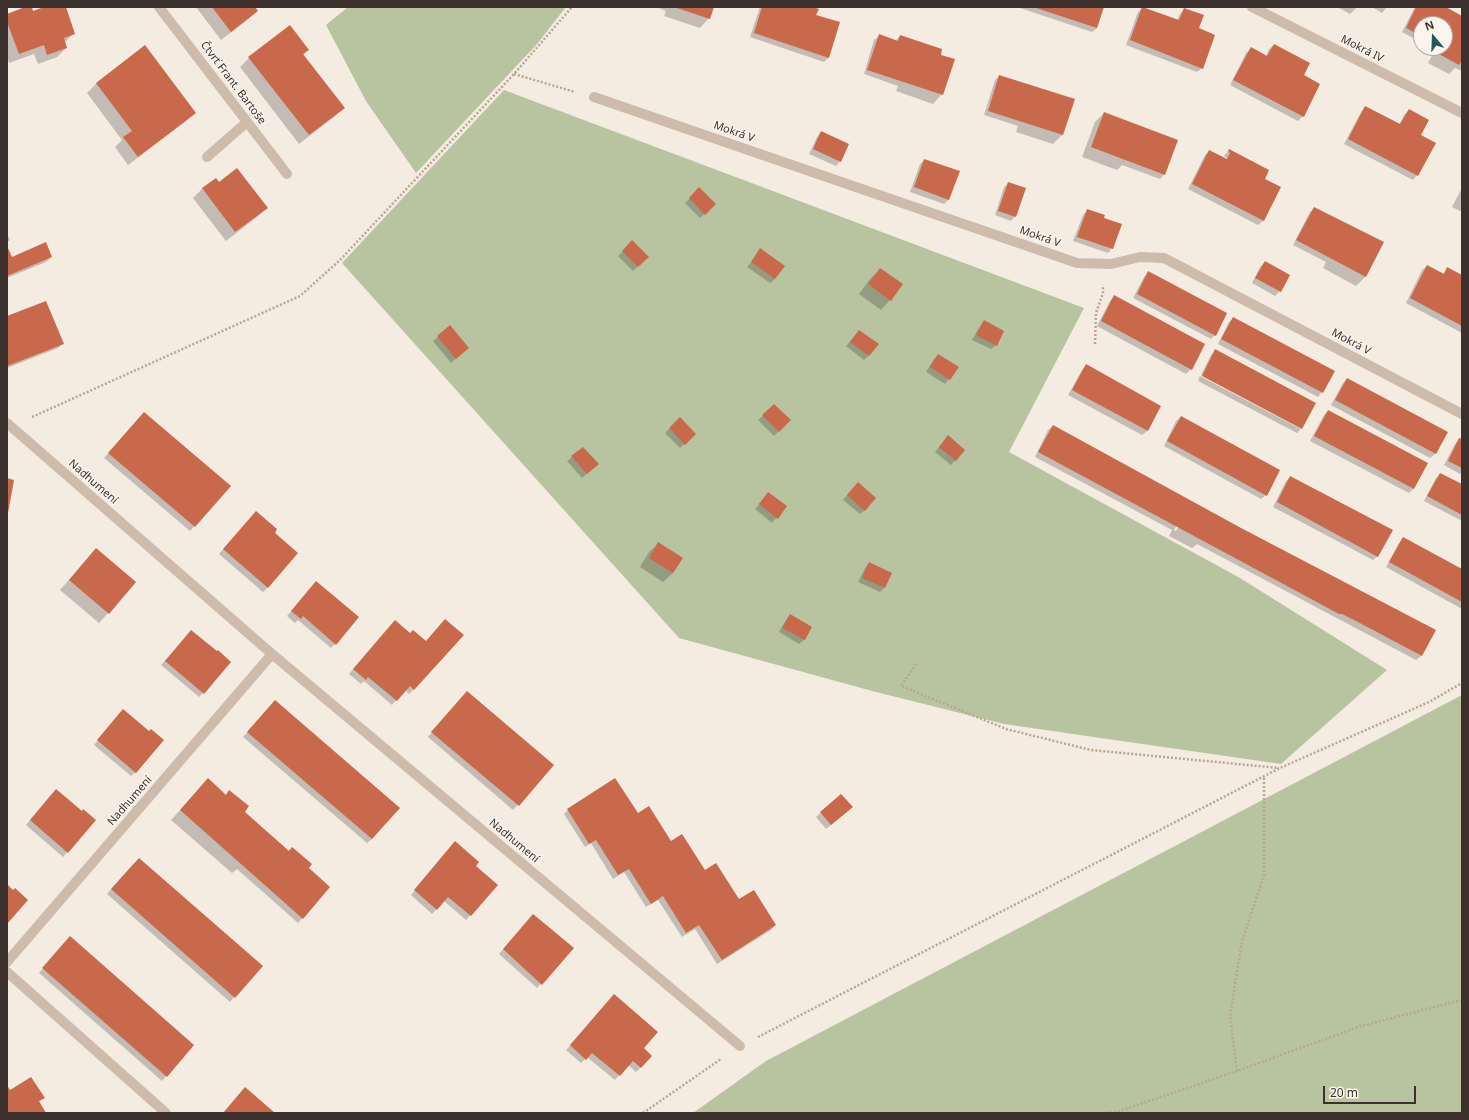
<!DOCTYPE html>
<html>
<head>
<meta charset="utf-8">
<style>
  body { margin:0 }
  #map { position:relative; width:1469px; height:1120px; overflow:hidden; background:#f4ebe1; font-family:"Noto Sans",sans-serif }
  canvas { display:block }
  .frame { position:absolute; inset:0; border:8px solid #3b302b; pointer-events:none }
  .north { position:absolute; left:1413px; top:16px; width:40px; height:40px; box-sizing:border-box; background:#fbf5ee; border:1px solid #aea6a0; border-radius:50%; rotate:341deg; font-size:11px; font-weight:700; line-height:16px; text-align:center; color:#3b302b }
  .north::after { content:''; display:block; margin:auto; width:14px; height:18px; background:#1f5a5e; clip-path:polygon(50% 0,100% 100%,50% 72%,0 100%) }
  .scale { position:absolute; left:1323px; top:1086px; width:93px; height:18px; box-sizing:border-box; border:2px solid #3b302b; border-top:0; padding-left:5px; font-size:12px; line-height:14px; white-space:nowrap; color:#3b302b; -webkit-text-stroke:3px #fbf5ee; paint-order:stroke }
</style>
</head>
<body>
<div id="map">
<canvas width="1469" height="1120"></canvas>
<div class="frame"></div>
<div class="north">N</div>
<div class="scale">20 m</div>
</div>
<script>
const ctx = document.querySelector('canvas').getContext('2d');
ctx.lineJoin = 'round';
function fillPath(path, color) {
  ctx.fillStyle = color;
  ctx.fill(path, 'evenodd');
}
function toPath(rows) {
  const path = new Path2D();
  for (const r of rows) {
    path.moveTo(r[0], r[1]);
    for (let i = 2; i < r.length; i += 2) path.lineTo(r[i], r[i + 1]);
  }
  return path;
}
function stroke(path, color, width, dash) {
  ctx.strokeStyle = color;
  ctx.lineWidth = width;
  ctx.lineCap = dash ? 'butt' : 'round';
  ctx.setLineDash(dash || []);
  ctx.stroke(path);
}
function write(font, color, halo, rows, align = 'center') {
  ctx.font = font + ' "Noto Sans",sans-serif';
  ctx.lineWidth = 3;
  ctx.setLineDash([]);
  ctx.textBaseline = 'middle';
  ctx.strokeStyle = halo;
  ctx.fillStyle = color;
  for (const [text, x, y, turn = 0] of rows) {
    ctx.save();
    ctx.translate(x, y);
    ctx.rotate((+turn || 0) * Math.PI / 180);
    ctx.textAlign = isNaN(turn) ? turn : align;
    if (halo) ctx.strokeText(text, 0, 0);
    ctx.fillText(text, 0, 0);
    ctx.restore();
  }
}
fillPath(toPath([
  [348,7,566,7,537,44,416,173,366,101,326,25],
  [504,90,1084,308,1009,452,1240,578,1387,670,1281,764,1004,724,876,692,679,638,342,263],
  [1462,695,1462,1113,693,1113,766,1061]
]), '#b8c4a0');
fillPath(toPath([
  [28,7,31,7,33,12,47,7,65,7,74,33,64,43,66,48,57,57,38,64,34,54,9,63,7,56,7,15],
  [196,7,254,7,257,11,247,20,221,40],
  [656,7,713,7,709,18,700,28,664,16,666,11],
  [760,7,810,7,815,15,829,57,824,62,750,37],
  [1017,7,1103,7,1097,28,1092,32],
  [1143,7,1177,20,1180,14,1184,9,1198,29,1202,68,1197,72,1126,45,1138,12],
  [1337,7,1357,7,1350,14],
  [1372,7,1387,7,1382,13],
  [1415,7,1444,7,1462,17,1462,71,1455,68,1449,74,1428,63,1435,50,1431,48,1445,48,1445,24,1421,24,1421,42,1402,32],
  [879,36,895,41,900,36,939,56,942,94,933,104,896,91,898,86,864,74,874,40],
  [1274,45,1303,76,1303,116,1298,121,1230,85,1246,53,1251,48,1266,56,1269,49],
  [145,47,195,113,185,122,128,165,115,147,122,140,87,93,96,84],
  [308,50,303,55,343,108,334,117,299,144,240,67,249,58],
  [999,76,1074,100,1062,135,1053,144,1016,132,1018,126,984,115,995,80],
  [1365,107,1399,125,1404,115,1409,110,1420,136,1417,175,1413,180,1344,144,1361,112],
  [1104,113,1177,141,1164,175,1160,179,1122,165,1117,170,1082,157,1095,122],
  [821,132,840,161,836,166,809,154,817,137],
  [1229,150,1263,179,1279,187,1263,221,1258,225,1188,189,1205,155,1210,151,1227,160,1228,159,1224,156],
  [925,160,958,172,948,200,944,204,910,192,920,164],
  [215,180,219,184,266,208,257,217,226,241,193,198,202,189],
  [1009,183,1015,216,1011,221,995,215,1004,187],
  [1462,188,1462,212,1452,207],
  [700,189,715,204,700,218,685,203],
  [1314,208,1383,243,1365,277,1356,286,1323,268,1326,262,1293,245,1310,212],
  [1088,210,1103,219,1112,248,1108,253,1073,241,1083,215],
  [7,234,10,240,7,242],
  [632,242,648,257,633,271,618,256],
  [7,248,11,258,51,257,46,262,7,278],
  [761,250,775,279,770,283,747,267],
  [1265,262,1280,291,1275,296,1252,283,1260,267],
  [1427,266,1443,274,1447,269,1462,276,1462,333,1406,303,1422,270],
  [880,269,890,300,881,310,859,294,871,278],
  [1149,273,1215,335,1211,339,1133,298,1144,277],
  [1114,296,1191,369,1186,374,1097,326,1110,301],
  [7,317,63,343,58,348,7,368],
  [1234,318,1322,392,1318,397,1218,344,1229,322],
  [984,322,996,345,991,349,972,340,980,326],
  [859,331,869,355,864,360,846,346],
  [438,337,463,352,451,363,433,341],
  [1215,351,1301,427,1201,375,1211,355],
  [938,355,957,367,945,384,926,372,934,359],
  [1086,366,1159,406,1147,431,1142,435,1068,395,1082,370],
  [1200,376,1301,429,1297,433,1198,381],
  [1347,379,1446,432,1435,454,1430,458,1331,405,1343,383],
  [774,406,789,420,774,436,758,420],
  [1328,411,1426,464,1413,489,1409,493,1310,441,1324,415],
  [140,417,230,486,190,531,104,458],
  [1181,417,1266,495,1261,499,1164,446,1176,421],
  [680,418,695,434,680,448,665,433],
  [1053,426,1216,515,1434,631,1421,656,1416,660,1197,544,1192,548,1169,536,1172,530,1035,457,1048,430],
  [1184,511,1187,511,1176,531,1174,530],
  [1460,439,1462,440,1462,475,1444,465,1455,444],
  [944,441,964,451,951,465,935,452],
  [583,448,593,468,582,478,567,461],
  [1441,474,1462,485,1462,521,1424,501,1436,478],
  [1291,477,1378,556,1373,560,1273,507,1286,481],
  [853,488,865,510,860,514,843,500],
  [768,493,786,506,772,523,755,509],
  [256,512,273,533,268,587,263,592,219,554],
  [1403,538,1462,570,1462,609,1386,567,1399,543],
  [659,543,682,558,673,573,663,582,640,567,649,552],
  [87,559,135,583,99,623,60,590],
  [869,563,891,573,884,588,880,592,858,582,865,568],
  [316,582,335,644,331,648,298,620,295,623,287,616],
  [790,615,811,628,804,640,799,644,779,632,786,620],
  [391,626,414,689,409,694,405,690,392,705,364,681,361,684,349,674],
  [187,636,203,693,199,697,161,665],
  [463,696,553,765,513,810,428,737],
  [271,705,372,839,367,843,243,737],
  [119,715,136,772,131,776,94,745],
  [208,780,225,796,229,791,243,812,288,851,292,848,307,868,329,887,298,923,237,869,232,873,171,820],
  [51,795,81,812,83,810,67,852,63,857,26,825],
  [841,795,847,812,826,829,816,817],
  [568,810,637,815,739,900,775,925,771,930,717,964,695,929,682,937,658,900,646,907,624,872,613,879,591,843,585,847,564,814],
  [451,847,497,885,466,920,444,901,432,914,411,895],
  [134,863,234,997,230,1002,107,894],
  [529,920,541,984,537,988,499,954],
  [66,942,193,1045,162,1081,39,973],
  [610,1000,643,1048,641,1067,636,1072,628,1065,615,1080,587,1057,581,1063,566,1050]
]), '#0003');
fillPath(toPath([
  [25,7,32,7,33,11,44,7,66,7,75,34,64,38,67,48,47,55,44,45,19,54,7,22,7,14],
  [212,7,255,7,258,11,231,32],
  [674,7,714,7,710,19],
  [762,7,813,7,819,9,816,15,840,22,829,58,754,33],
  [1033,7,1104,7,1097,28],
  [1142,7,1179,20,1184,8,1204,15,1199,28,1215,35,1203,69,1130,40],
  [1416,7,1446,7,1462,16,1462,60,1459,65,1437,53,1440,48,1445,48,1445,24,1421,24,1421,36,1406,28],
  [290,25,309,50,303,54,345,108,309,135,248,57],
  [879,34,898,41,900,35,942,49,941,55,955,59,943,95,867,70],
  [1274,44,1310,63,1304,75,1320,84,1304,117,1233,80,1251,47,1267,56],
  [145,45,196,113,138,157,123,137,132,131,96,83],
  [999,75,1075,99,1063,135,988,111],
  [1365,106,1400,124,1409,109,1429,120,1421,135,1436,143,1418,176,1348,139],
  [1104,112,1178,140,1165,175,1091,147],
  [821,131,849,144,841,162,813,149],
  [1229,149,1269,170,1265,179,1281,187,1264,221,1192,184,1209,150,1227,159,1230,153,1228,151],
  [924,159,960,171,949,200,914,187],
  [237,168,268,208,235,232,202,188,216,178,219,182],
  [1008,182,1026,188,1016,217,998,211],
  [699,187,716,204,705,215,689,198],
  [1314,207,1384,242,1366,277,1296,240],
  [1087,209,1105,215,1104,218,1122,224,1113,249,1077,237],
  [632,240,649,257,638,267,622,251],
  [46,242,52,257,7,276,7,246,12,257],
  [760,248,785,266,775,279,751,262],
  [1265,261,1290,275,1281,292,1255,278],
  [1427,265,1444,274,1447,267,1462,275,1462,326,1410,298],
  [880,268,903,284,891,301,868,284],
  [1148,271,1227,313,1216,336,1137,294],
  [1114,295,1205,344,1192,370,1101,321],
  [46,301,64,344,7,366,7,316],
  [1233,317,1335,371,1323,393,1221,339],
  [984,320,1004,331,997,346,976,335],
  [450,325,469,348,456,359,437,336],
  [859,330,879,344,869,356,850,342],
  [1215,349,1316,403,1302,429,1202,376],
  [938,354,959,367,950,380,930,367],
  [1086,364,1161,406,1148,431,1072,390],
  [1347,378,1448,432,1436,454,1335,400],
  [774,404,791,420,779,432,762,415],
  [1328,410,1428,463,1414,489,1314,436],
  [144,412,231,486,195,527,108,453],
  [1181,416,1280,470,1267,496,1167,441],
  [680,417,696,434,685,445,669,428],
  [1053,425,1241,528,1436,630,1422,656,1356,621,1342,614,1339,614,1038,452],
  [948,435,965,450,956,461,939,447],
  [1459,438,1462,439,1462,468,1448,461],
  [583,447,599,464,587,474,571,456],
  [1440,473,1462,484,1462,515,1427,496],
  [1290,476,1393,530,1378,557,1277,502],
  [7,478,14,480,8,513,7,513],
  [858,482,876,498,865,511,847,495],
  [768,492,787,506,778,519,759,504],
  [256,511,277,529,275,533,298,553,268,588,223,549],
  [1403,537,1462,569,1462,602,1389,562],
  [658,542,683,558,673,573,649,558],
  [96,548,136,582,109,614,69,580],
  [869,562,892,573,885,588,862,578],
  [316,581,359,617,336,645,303,616,301,619,291,611],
  [790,614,812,627,805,640,782,628],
  [445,619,464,635,414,690,410,686,397,701,368,677,366,680,353,669,395,620,410,633,413,630,426,641],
  [191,630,217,651,218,650,231,662,204,694,165,661],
  [467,691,554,765,519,806,431,732],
  [275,700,400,808,372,839,247,732],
  [123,709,149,731,151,729,164,740,136,773,97,740],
  [208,778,226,795,229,790,249,806,245,812,289,851,292,847,312,864,309,868,330,887,303,919,180,810],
  [615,778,638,813,649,806,671,841,682,834,705,870,716,863,739,899,754,890,776,925,722,960,699,925,686,933,663,896,651,904,629,869,618,875,596,840,589,844,567,809],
  [56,789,82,811,83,809,96,820,68,853,30,820],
  [841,794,853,807,831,825,820,812],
  [455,841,479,862,476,866,498,885,471,916,448,897,437,910,414,890],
  [139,858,263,966,235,998,111,889],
  [7,884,13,890,15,888,28,900,7,924],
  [533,914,574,948,542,985,503,949],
  [70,936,194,1045,167,1077,42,968],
  [614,994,658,1032,644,1048,652,1056,641,1068,633,1061,620,1076,592,1053,586,1060,570,1045],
  [31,1077,45,1098,39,1101,46,1113,7,1113,7,1085,10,1090],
  [245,1087,275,1113,223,1113]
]), '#c8694b');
stroke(toPath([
  [514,74,575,92],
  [1095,344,1096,313,1103,293,1103,285],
  [32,417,300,296,340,260,514,74,572,7],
  [916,664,901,686,1006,729,1091,750,1279,768],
  [758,1037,1280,768,1429,702,1462,683],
  [1237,1071,1230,1016,1242,941,1264,875,1264,777],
  [643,1113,721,1059],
  [1102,1113,1117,1112,1237,1071,1361,1026,1462,1000]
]), '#b9a596', 2.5, [2, 2]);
stroke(toPath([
  [159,7,287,174],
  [1252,7,1462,113],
  [594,97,1077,263,1111,264,1140,257,1164,258,1462,414],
  [207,157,247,122],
  [7,423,272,654,740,1046],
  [7,962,272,654],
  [7,972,166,1113]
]), '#cdbbac', 10);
write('11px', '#3b302b', '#fbf5ee', [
  ["Mokrá IV",1362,49,27],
  ["Čtvrť Frant. Bartoše",233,83,53],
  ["Mokrá V",734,132,19],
  ["Mokrá V",1040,237,19],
  ["Mokrá V",1351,342,28],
  ["Nadhumení",93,482,41],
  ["Nadhumení",130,801,-49],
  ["Nadhumení",514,841,40]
]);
</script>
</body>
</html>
